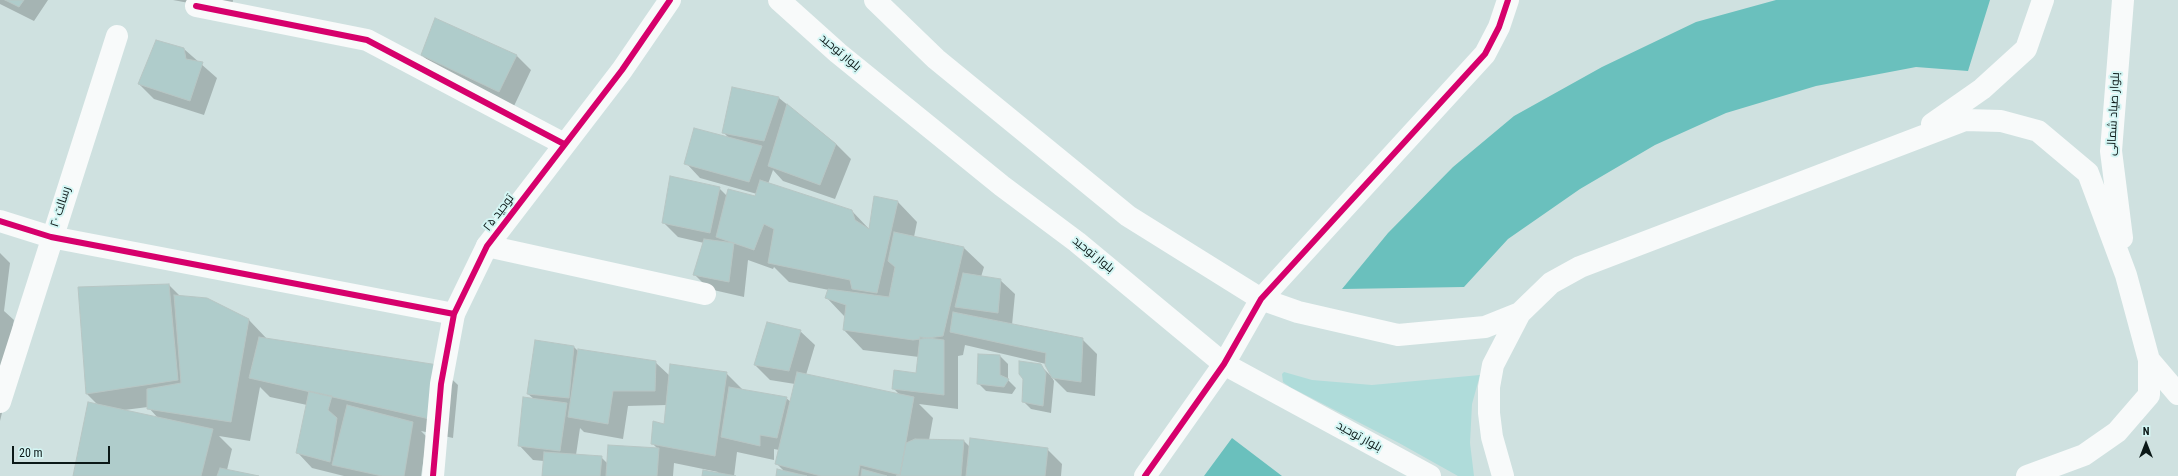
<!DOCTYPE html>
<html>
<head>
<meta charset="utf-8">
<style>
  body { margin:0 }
  #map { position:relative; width:2178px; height:476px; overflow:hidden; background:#cfe1e0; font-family:"Roboto Condensed",sans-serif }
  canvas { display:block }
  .north { position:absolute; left:2126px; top:424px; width:40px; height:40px; -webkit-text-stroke:3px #d4f6f4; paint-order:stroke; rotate:0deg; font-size:11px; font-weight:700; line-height:16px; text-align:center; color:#0b1817 }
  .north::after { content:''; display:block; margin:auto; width:14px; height:18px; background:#0b1817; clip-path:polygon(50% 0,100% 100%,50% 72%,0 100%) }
  .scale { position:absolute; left:12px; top:446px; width:98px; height:18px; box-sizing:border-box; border:2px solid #0b1817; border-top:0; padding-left:5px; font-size:12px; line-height:14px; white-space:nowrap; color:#0b1817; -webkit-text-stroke:3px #d4f6f4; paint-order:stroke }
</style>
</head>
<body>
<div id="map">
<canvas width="2178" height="476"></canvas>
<div class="north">N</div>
<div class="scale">20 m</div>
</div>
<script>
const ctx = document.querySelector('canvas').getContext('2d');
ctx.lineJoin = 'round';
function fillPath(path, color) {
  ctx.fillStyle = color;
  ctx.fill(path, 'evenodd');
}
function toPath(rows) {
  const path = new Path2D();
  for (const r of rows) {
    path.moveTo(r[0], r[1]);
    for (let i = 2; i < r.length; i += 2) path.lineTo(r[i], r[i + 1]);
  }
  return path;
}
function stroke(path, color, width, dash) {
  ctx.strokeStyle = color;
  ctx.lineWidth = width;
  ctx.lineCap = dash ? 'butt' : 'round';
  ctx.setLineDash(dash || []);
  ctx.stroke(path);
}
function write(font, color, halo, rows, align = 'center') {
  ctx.font = font + ' "Roboto Condensed",Cairo,sans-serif';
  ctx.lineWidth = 4;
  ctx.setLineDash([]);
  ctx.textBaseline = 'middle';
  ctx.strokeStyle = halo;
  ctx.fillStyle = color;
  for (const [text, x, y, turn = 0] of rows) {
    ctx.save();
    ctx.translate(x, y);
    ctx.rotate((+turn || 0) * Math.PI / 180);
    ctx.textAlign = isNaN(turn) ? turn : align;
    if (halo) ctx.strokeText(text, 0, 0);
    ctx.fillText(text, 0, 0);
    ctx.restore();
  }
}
fillPath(toPath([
  [1284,372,1312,380,1372,385,1480,375,1472,404,1470,443,1474,476,1458,476,1399,443,1290,387,1283,382,1282,374]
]), '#afdcda');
fillPath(toPath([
  [1776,0,1990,0,1968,71,1916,67,1816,86,1726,113,1655,145,1580,189,1508,239,1464,287,1342,289,1388,233,1453,167,1514,116,1602,67,1696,22],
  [1232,438,1282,476,1204,476]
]), '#6ac0bd');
fillPath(toPath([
  [0,0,48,0,34,21,0,4],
  [173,0,233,0,231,11],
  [184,49,217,78,204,115,154,99,139,84],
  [422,55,517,56,531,70,514,106,437,70],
  [733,88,779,98,836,144,851,159,835,199,783,181,773,170,768,184,852,211,870,230,898,202,917,222,914,237,964,248,984,267,981,277,1000,280,1015,294,1012,325,1082,339,1097,354,1095,396,1067,392,1051,376,1046,364,965,345,963,355,958,356,958,409,919,404,933,418,929,440,964,441,970,447,1047,449,1062,464,1061,476,777,476,784,471,776,463,779,450,774,449,774,460,737,452,734,476,703,476,718,474,718,472,674,463,673,476,543,476,544,461,533,460,519,445,534,399,528,394,574,347,579,352,655,362,670,376,726,373,744,391,786,398,791,402,795,384,770,380,755,365,800,331,815,345,806,375,900,395,893,388,917,374,919,357,863,350,844,330,845,317,826,297,829,290,789,282,774,267,773,269,748,260,744,297,709,289,694,274,704,243,678,237,663,222,719,188,727,196,756,197,757,194,700,178,686,163,729,138,723,132],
  [667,405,665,425,652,443,658,449,607,463,601,457,576,455,580,428,584,432,623,439,628,406],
  [0,253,10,263,4,311,14,320,4,374,10,380,0,421],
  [169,285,181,297,207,299,249,320,268,340,438,366,458,385,453,438,421,431,427,437,421,476,344,476,312,468,298,453,307,405,270,397,260,387,250,441,219,436,232,449,227,470,254,476,74,476,98,405,87,394],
  [148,407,158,418,124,410],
  [1000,356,1008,364,1008,380,1016,388,1012,394,986,391,978,383],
  [1040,365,1051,376,1054,381,1051,413,1031,409,1023,401]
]), '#0003');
const building = toPath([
  [5,0,24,0,19,7,5,0],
  [435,18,517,55,499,92,421,55,435,18],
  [156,40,184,48,186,59,203,62,190,101,138,84,156,40],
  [732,87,779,97,764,141,722,133,732,87],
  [787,104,836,144,820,185,768,166,787,104],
  [694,128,762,146,749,182,684,164,694,128],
  [670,176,720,187,710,233,662,223,670,176],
  [760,180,852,210,855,220,869,229,874,196,898,201,877,293,852,289,850,280,768,263,774,229,764,224,754,250,716,237,728,189,755,196,760,180],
  [894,232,964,247,943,336,913,340,843,330,846,305,825,298,828,289,889,297,895,267,888,261,894,232],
  [704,239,734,243,729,282,693,275,704,239],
  [963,273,1001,279,998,313,955,307,963,273],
  [169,284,178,380,86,394,78,287,169,284],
  [174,295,207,298,249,319,231,422,147,409,147,389,181,383,174,295],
  [953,312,1083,338,1081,382,1052,378,1045,365,1046,353,950,332,953,312],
  [767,322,801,330,789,371,754,365,767,322],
  [259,337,438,365,434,420,249,378,259,337],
  [920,337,944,340,944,395,892,389,894,370,916,373,920,337],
  [535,340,574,346,569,398,527,394,535,340],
  [578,349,656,361,655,391,613,391,608,424,568,417,578,349],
  [978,354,1000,355,1000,375,1009,379,1004,387,977,384,978,354],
  [1019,361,1041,364,1046,373,1043,406,1022,402,1023,379,1019,374,1019,361],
  [670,364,727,372,715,456,651,444,653,421,664,424,670,364],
  [797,372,914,397,900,475,860,465,858,476,821,476,775,464,797,372],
  [729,387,787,397,777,438,760,435,760,446,721,437,729,387],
  [309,391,332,396,328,410,337,418,330,462,296,453,309,391],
  [523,397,567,403,560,451,518,446,523,397],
  [88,402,213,429,201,476,73,476,88,402],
  [347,405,413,422,404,476,382,476,332,465,347,405],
  [970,438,1048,448,1045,476,966,476,970,438],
  [915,439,964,440,961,476,896,476,900,475,906,443,915,439],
  [608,445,659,448,657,476,606,476,608,445],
  [544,452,602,456,600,476,542,476,544,452],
  [220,468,259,476,217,476,220,468],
  [777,469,807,476,776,476,777,469],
  [862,469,887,476,861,476,862,469],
  [703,470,736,476,702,476,703,470]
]);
fillPath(building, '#afcccb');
stroke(building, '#b7c6c4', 1);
stroke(toPath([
  [196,6,367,40,564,144],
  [0,221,51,237,454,314],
  [487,246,705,294],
  [0,402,117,36],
  [1145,476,1224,364,1261,299,1485,54,1499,27,1508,0]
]), '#f8fafa', 22);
stroke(toPath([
  [779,0,838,53,1002,186,1077,242,1224,364,1430,476],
  [875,0,936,59,1128,216,1261,299,1298,312,1398,335,1485,327,1520,313],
  [1932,124,1982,89,2026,49,2043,0],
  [2122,238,2111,151,2123,0],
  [2149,360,2178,394],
  [433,476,441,384,454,314,487,246,622,70,670,0],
  [1503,476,1492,437,1489,413,1489,387,1493,365,1520,313,1551,283,1580,267,1965,120,2001,121,2038,131,2088,173,2126,275,2149,360,2149,395,2117,432,2084,455,2027,476]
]), '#f8fafa', 22);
stroke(toPath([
  [196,6,367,40,564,144],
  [0,221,51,237,454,314],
  [433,476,441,384,454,314,487,246,622,70,670,0],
  [1145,476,1224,364,1261,299,1485,54,1499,27,1508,0]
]), '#d6006c', 6);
write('12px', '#0b1817', '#d4f6f4', [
  ["بلوار توحید",840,53,40],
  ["بلوار صیاد شمالی",2114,114,-87],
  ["رسالت ۲۰",61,207,-72],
  ["توحید ۲۵",499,213,-53],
  ["بلوار توحید",1093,255,39],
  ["بلوار توحید",1359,437,29]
]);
</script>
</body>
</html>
